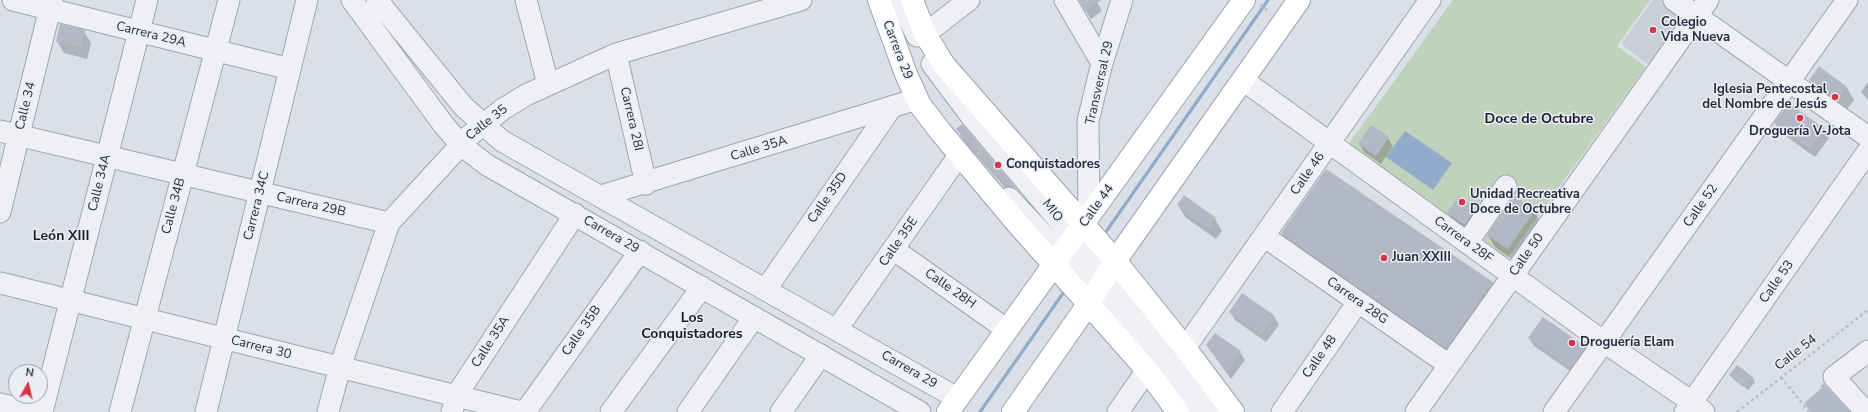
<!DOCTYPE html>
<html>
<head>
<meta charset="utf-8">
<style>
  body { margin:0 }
  #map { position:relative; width:1868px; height:412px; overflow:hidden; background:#dbdfe7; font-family:"Nunito Sans",sans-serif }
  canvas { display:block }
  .north { position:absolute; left:8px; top:364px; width:40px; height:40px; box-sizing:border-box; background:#ebeef5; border:1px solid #9ba0ac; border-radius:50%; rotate:8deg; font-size:11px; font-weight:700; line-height:16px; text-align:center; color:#242c3e }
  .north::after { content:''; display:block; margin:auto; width:14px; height:18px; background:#d73545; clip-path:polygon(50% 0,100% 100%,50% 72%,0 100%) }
</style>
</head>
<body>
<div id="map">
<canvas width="1868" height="412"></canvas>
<div class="north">N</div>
</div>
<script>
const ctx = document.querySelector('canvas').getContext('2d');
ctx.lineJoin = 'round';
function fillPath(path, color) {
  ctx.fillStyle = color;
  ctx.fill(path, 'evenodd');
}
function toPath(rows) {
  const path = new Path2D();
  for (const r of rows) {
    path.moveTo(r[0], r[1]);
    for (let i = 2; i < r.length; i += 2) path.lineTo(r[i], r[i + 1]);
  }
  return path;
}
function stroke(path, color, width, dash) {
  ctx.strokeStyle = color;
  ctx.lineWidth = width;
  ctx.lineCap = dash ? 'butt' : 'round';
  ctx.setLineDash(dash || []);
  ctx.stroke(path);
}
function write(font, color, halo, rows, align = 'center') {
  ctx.font = font + ' "Nunito Sans",sans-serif';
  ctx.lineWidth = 3;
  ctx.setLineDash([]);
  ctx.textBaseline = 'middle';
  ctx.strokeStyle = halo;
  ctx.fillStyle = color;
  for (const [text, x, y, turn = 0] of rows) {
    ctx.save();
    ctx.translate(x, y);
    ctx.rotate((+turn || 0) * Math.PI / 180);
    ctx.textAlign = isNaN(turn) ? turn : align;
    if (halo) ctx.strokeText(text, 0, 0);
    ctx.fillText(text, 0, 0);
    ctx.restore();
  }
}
fillPath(toPath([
  [1653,0,1662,0,1685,16,1649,65,1621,44]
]), '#c9ced9');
fillPath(toPath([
  [1453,0,1650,0,1617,46,1646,67,1507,259,1348,145]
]), '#c0d2bc');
fillPath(toPath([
  [1266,0,1270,0,982,412,978,412],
  [1405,131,1452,163,1433,190,1386,157]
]), '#93abca');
fillPath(toPath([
  [1079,0,1096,0,1102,11,1091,19],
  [84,31,91,43,87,59,64,53,57,41],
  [1819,68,1847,88,1854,100,1845,112,1817,93,1810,80],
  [1868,82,1868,100,1861,92],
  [1775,123,1824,130,1829,138,1815,157,1780,132],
  [962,125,1016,190,1022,199,1014,198,964,141,957,129],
  [1388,138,1393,146,1381,164,1364,152,1359,144],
  [1326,170,1493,283,1502,298,1455,363,1291,249,1282,233],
  [1459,198,1475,209,1480,217,1470,233,1453,221,1448,213],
  [1178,205,1215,219,1222,231,1216,239,1185,217],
  [1534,211,1541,223,1515,261,1495,247,1488,235],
  [1230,312,1274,316,1279,325,1266,342,1235,320],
  [1529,338,1585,347,1590,356,1576,375,1534,346],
  [1207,345,1240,352,1245,360,1231,379],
  [1737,366,1753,378,1755,382,1748,390,1733,379,1731,375]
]), '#0003');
fillPath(toPath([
  [1079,0,1101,0,1085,11],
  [60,24,85,30,81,47,56,41],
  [1819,66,1847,87,1837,101,1809,80],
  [1789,103,1825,129,1810,149,1774,123],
  [962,124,1017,189,1012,186,1006,186,956,129],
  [1371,125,1389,137,1376,156,1358,144],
  [1326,169,1493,282,1446,348,1281,233],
  [1184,195,1216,218,1209,228,1177,205],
  [1459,196,1476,208,1465,225,1447,213],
  [1514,196,1535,210,1508,249,1487,235],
  [1242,293,1275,316,1261,335,1229,312],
  [1543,317,1586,347,1571,368,1528,338],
  [1215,333,1241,351,1226,372,1206,345],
  [1737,365,1753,377,1746,387,1729,375],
  [1824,383,1825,385,1850,412,1811,412,1804,403,1822,388,1820,386]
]), '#b2b8c4');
const minor = toPath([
  [13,0,290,69],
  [352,0,443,124,460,144,487,165,920,412],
  [377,0,463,106,502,141,957,398],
  [526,0,548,84],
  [899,0,917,36],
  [1065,0,1102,63],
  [1674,0,1868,137],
  [925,34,969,0],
  [616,54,646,184],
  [932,64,971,116,1067,230,1177,356,1218,412],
  [1243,80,1604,342,1692,402,1704,412],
  [0,131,389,223],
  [601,196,917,99],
  [1009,198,1157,357,1197,412],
  [0,212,52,0],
  [1089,217,1088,121,1102,63,1122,0],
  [1265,237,1449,365],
  [1467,243,1506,186],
  [893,249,1006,329],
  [0,283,521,412],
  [766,289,891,108],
  [837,329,960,154],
  [1185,348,1430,0],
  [0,404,33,412],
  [42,412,147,0],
  [120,412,229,0],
  [206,412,307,0],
  [328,412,340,367,389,223,469,136,503,109,526,95,616,54,801,0],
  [452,412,456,396,575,214],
  [525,412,640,251],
  [611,412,702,287],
  [688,412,754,317],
  [781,412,821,355],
  [1118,412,1147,370],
  [1282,412,1358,302],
  [1416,412,1708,0],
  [1554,412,1847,0],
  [1685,412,1868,151],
  [1866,412,1834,377,1868,351]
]);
const major = toPath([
  [879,0,906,74,920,105,940,131,1016,222,1147,370,1178,412],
  [912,0,925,34,944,65,1112,257,1185,348,1233,412],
  [948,412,1244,0],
  [1013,412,1082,313,1120,254,1299,0]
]);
stroke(minor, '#a0a6b1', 23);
stroke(major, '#9aa3b4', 24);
stroke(toPath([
  [1260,5,1270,12],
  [1781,377,1809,412],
  [1737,412,1868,310]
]), '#b9bdc5', 2.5, [3, 3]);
stroke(minor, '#eef0f5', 21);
stroke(major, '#fff', 22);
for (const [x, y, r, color] of [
  [1653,30,4,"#d73545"],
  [1835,97,4,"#d73545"],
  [1800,118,4,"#d73545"],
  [998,165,4,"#d73545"],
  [1462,202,4,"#d73545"],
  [1384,258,4,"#d73545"],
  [1572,343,4,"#d73545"]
]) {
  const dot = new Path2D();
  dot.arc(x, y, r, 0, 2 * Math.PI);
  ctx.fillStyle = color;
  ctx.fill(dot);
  stroke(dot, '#ebeef5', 1.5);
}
write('bold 13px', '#242c3e', '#ebeef5', [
  ["Colegio",1661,23],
  ["Vida Nueva",1661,38],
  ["Iglesia Pentecostal",1827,90,"right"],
  ["del Nombre de Jesús",1827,105,"right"],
  ["Droguería V-Jota",1800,132,"center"],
  ["Conquistadores",1006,165],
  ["Unidad Recreativa",1470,195],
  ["Doce de Octubre",1470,210],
  ["Juan XXIII",1392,258],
  ["Droguería Elam",1580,343]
], 'left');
write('13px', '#242c3e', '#ebeef5', [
  ["Carrera 29A",151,35,14],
  ["Carrera 29",897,50,69],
  ["Transversal 29",1100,83,-77],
  ["Calle 34",26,106,-76],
  ["Carrera 28I",631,119,77],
  ["Calle 35",487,123,-38],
  ["Calle 35A",759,149,-17],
  ["Calle 46",1308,174,-55],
  ["Calle 34A",100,183,-76],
  ["Calle 35D",828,198,-55],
  ["Carrera 29B",311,205,13],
  ["Calle 34B",174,206,-75],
  ["Carrera 34C",257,206,-76],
  ["Calle 44",1097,206,-54],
  ["Calle 52",1701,206,-55],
  ["MIO",1052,211,52],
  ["Carrera 29",611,235,30],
  ["Carrera 28F",1463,240,36],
  ["Calle 35E",899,242,-55],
  ["Calle 50",1527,255,-55],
  ["Calle 53",1777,282,-55],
  ["Calle 28H",950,289,35],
  ["Carrera 28G",1357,301,35],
  ["Calle 35B",582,331,-55],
  ["Calle 35A",491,342,-57],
  ["Carrera 30",261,348,14],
  ["Calle 54",1796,353,-38],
  ["Calle 48",1320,357,-55],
  ["Carrera 29",909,370,30]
]);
write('bold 14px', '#171e2f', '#ebeef5', [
  ["Doce de Octubre",1539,120],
  ["León XIII",61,237],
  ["Los",692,319],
  ["Conquistadores",692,335]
]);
</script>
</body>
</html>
